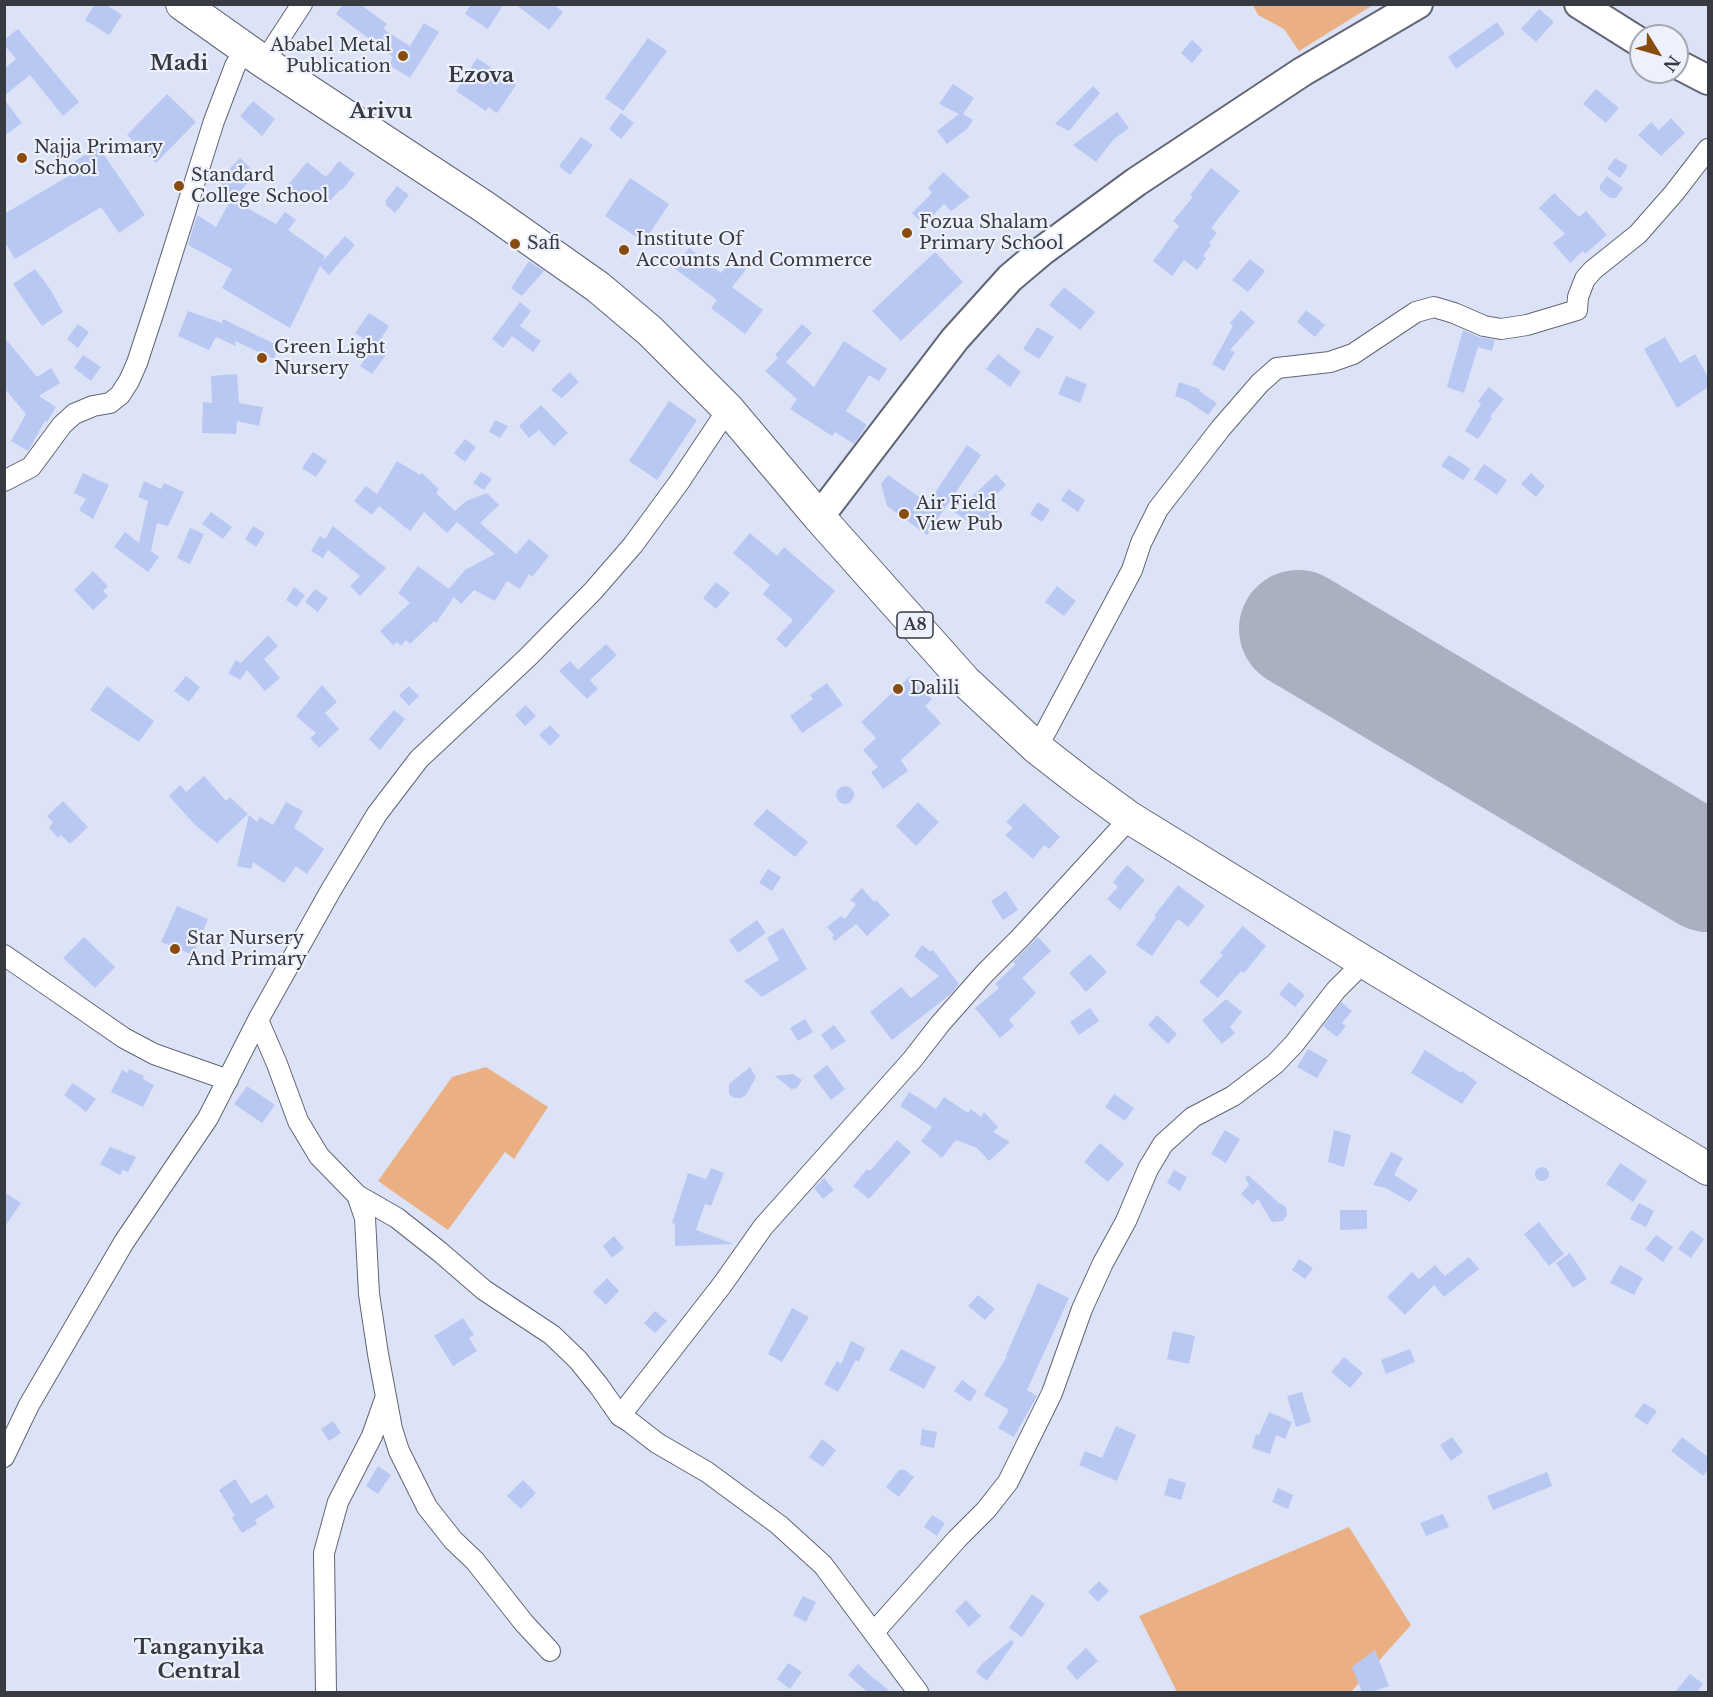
<!DOCTYPE html>
<html>
<head>
<meta charset="utf-8">
<style>
  body { margin:0 }
  #map { position:relative; width:1713px; height:1697px; overflow:hidden; background:#dde3f6; font-family:"Libre Baskerville",serif }
  canvas { display:block }
  .frame { position:absolute; inset:0; border:6px solid #383a42; pointer-events:none }
  .north { position:absolute; left:1629px; top:24px; width:60px; height:60px; box-sizing:border-box; background:#edf1fc; border:2px solid #a5a8b2; border-radius:50%; rotate:127deg; font-size:16px; font-weight:700; line-height:24px; text-align:center; color:#383a42 }
  .north::after { content:''; display:block; margin:auto; width:21px; height:27px; background:#894b0e; clip-path:polygon(50% 0,100% 100%,50% 72%,0 100%) }
</style>
</head>
<body>
<div id="map">
<canvas width="1713" height="1697"></canvas>
<div class="frame"></div>
<div class="north">N</div>
</div>
<script>
const ctx = document.querySelector('canvas').getContext('2d');
ctx.lineJoin = 'round';
function fillPath(path, color) {
  ctx.fillStyle = color;
  ctx.fill(path, 'evenodd');
}
function toPath(rows) {
  const path = new Path2D();
  for (const r of rows) {
    if (r.length === 3) {
      path.moveTo(r[0] + r[2], r[1]);
      path.arc(r[0], r[1], r[2], 0, 2 * Math.PI);
      continue;
    }
    path.moveTo(r[0], r[1]);
    for (let i = 2; i < r.length; i += 2) path.lineTo(r[i], r[i + 1]);
  }
  return path;
}
function stroke(path, color, width, dash) {
  ctx.strokeStyle = color;
  ctx.lineWidth = width;
  ctx.lineCap = dash ? 'butt' : 'round';
  ctx.setLineDash(dash || []);
  ctx.stroke(path);
}
function write(font, color, halo, rows, align = 'center') {
  ctx.font = font + ' "Libre Baskerville",serif';
  ctx.lineWidth = 4.5;
  ctx.setLineDash([]);
  ctx.textBaseline = 'middle';
  ctx.strokeStyle = halo;
  ctx.fillStyle = color;
  for (const [text, x, y, turn = 0] of rows) {
    ctx.save();
    ctx.translate(x, y);
    ctx.rotate((+turn || 0) * Math.PI / 180);
    ctx.textAlign = isNaN(turn) ? turn : align;
    if (halo) ctx.strokeText(text, 0, 0);
    ctx.fillText(text, 0, 0);
    ctx.restore();
  }
}
fillPath(toPath([
  [1253,5,1253,4,1373,5,1299,51,1284,29,1258,15],
  [486,1067,548,1107,514,1159,505,1152,448,1230,378,1181,452,1077],
  [1349,1527,1411,1625,1351,1692,1177,1692,1139,1616]
]), '#eab084');
stroke(toPath([
  [1298,629,1708,873]
]), '#abb0c0', 118);
fillPath(toPath([
  [95,4,105,4,122,15,109,35,85,20],
  [343,4,360,4,387,24,383,29,410,46,424,23,439,32,410,78,389,65,393,57,336,14],
  [471,4,504,4,488,29,465,14],
  [515,4,553,4,563,12,549,30],
  [1539,9,1554,22,1536,42,1521,29],
  [1497,22,1505,34,1456,69,1448,57],
  [18,29,79,102,63,116,30,75,4,96,4,69,16,59,4,45,4,40],
  [648,38,667,51,623,111,605,98],
  [1192,40,1203,50,1192,63,1181,53],
  [477,58,516,85,497,113,488,107,486,111,456,91],
  [953,84,974,98,963,114,973,120,967,129,947,144,937,131,959,114,939,104],
  [1093,86,1100,93,1069,131,1055,124],
  [1596,89,1619,108,1606,123,1583,104],
  [167,94,196,122,156,163,127,135],
  [4,99,22,123,4,136],
  [253,101,275,119,262,136,240,116],
  [1117,112,1129,128,1114,139,1096,162,1073,145],
  [621,113,634,123,621,139,609,129],
  [1671,118,1685,133,1661,156,1638,135,1651,122,1659,130],
  [581,137,593,145,570,175,559,166],
  [98,146,145,215,119,233,101,207,15,259,4,241,4,214,77,171,72,163],
  [240,158,256,174,234,198,218,181],
  [1615,158,1628,166,1620,178,1607,169],
  [339,161,355,174,342,190,341,189,330,201,318,190,307,203,287,186,307,162,326,177],
  [1211,168,1240,191,1211,228,1217,233,1209,243,1211,245,1203,256,1206,258,1197,270,1184,260,1172,276,1153,261,1179,226,1173,221,1193,197,1190,195],
  [943,172,970,197,951,211,944,204,924,225,912,213,932,193,928,188],
  [1607,176,1623,188,1616,198,1610,198,1600,190,1600,185],
  [630,178,669,204,644,242,605,216],
  [397,186,409,195,395,213,386,205,386,200],
  [1554,193,1579,217,1586,211,1607,235,1585,254,1583,251,1570,263,1553,243,1565,234,1539,208],
  [231,199,276,224,285,212,296,220,288,230,325,256,322,262,345,236,355,245,329,275,320,266,290,328,222,288,232,269,188,245,197,215,216,227],
  [689,248,721,273,733,257,748,267,732,287,763,310,745,334,711,308,717,300,674,268],
  [935,252,963,282,901,341,872,311],
  [1250,259,1265,271,1248,292,1232,280],
  [529,261,544,271,522,296,511,288],
  [35,269,50,289,63,312,42,326,13,284],
  [1064,287,1095,312,1080,330,1049,305],
  [520,302,531,311,520,326,541,341,533,352,512,336,503,348,492,339],
  [1241,310,1255,322,1230,350,1235,352,1224,371,1212,364,1233,326,1230,323],
  [1306,310,1325,325,1315,337,1297,322],
  [188,311,222,323,223,319,279,346,274,359,235,341,236,346,216,337,209,350,178,336],
  [369,313,389,326,377,345,388,352,372,374,360,366,375,346,355,333],
  [78,324,89,332,78,348,67,339],
  [802,324,812,333,786,362,814,387,844,341,887,369,879,381,869,375,846,411,867,425,854,444,835,432,832,436,790,409,797,399,765,371,778,358,775,355],
  [1037,327,1054,337,1039,359,1023,349],
  [1463,330,1479,337,1495,340,1492,351,1478,347,1464,393,1447,387],
  [4,337,37,377,51,368,60,383,39,396,56,407,47,422,45,421,28,451,11,441,26,414,4,388],
  [1665,337,1680,363,1695,354,1708,377,1708,387,1677,408,1644,349],
  [998,354,1021,372,1010,387,986,369],
  [83,355,101,367,91,381,74,368],
  [570,372,579,382,562,398,551,390],
  [237,374,239,403,263,407,259,426,237,421,236,434,202,433,203,402,212,403,211,376],
  [1066,376,1087,384,1080,403,1058,394],
  [1179,382,1200,389,1199,391,1217,403,1208,415,1186,400,1175,396],
  [1489,387,1504,399,1490,417,1492,418,1478,439,1465,431,1481,404,1478,401],
  [669,401,697,420,657,480,629,461],
  [541,405,568,433,554,446,539,430,529,438,519,426],
  [495,420,508,426,500,438,489,432],
  [465,439,476,447,465,462,454,453],
  [967,445,981,455,927,535,887,506,881,484,888,475,928,503],
  [313,452,327,461,316,477,302,468],
  [1449,455,1471,469,1463,480,1441,466],
  [397,461,420,475,422,473,439,489,436,493,455,511,466,501,487,493,499,505,480,523,516,554,529,539,549,556,532,577,529,574,520,589,507,581,495,601,474,590,461,604,454,597,436,623,434,621,410,644,406,640,401,646,397,642,393,645,380,631,410,603,398,593,418,566,449,589,465,570,495,554,457,522,447,533,424,512,410,531,379,506,372,515,354,501,366,486,377,494],
  [1484,464,1507,480,1497,495,1474,479],
  [481,472,492,479,484,490,473,483],
  [83,473,109,485,93,519,79,510,86,499,74,493],
  [1531,473,1545,486,1536,497,1521,484],
  [996,474,1006,485,988,503,999,509,986,532,955,513],
  [144,481,161,489,164,483,184,492,168,526,157,523,151,551,159,557,148,572,114,547,125,532,139,543,148,501,138,497],
  [1068,489,1085,500,1078,512,1061,500],
  [1038,502,1050,510,1042,522,1030,514],
  [211,512,232,527,223,539,202,524],
  [253,526,265,533,256,547,245,539],
  [333,526,386,568,360,596,350,586,360,576,328,550,323,558,311,551,320,536,325,539],
  [190,528,204,534,190,564,177,558],
  [750,533,777,556,784,547,835,591,786,648,776,639,793,620,763,594,770,585,733,553],
  [93,571,108,586,103,591,108,596,93,610,74,590],
  [716,582,730,593,716,609,703,598],
  [1057,586,1076,601,1064,616,1045,602],
  [294,587,305,595,297,607,286,600],
  [315,589,328,598,318,612,305,602],
  [268,635,278,646,264,659,280,678,265,691,247,670,240,680,228,673,236,660,241,663],
  [606,644,617,655,590,680,598,689,587,699,559,671,570,661,578,670],
  [186,676,200,687,189,702,174,691],
  [910,676,932,699,925,706,941,723,901,760,908,771,883,789,871,772,878,767,863,750,876,738,861,722],
  [827,683,843,705,802,733,790,716,813,699,810,695],
  [322,685,337,702,325,713,339,729,319,748,310,738,316,733,296,716],
  [107,686,154,721,139,742,90,710],
  [409,686,419,696,409,706,399,695],
  [526,705,536,716,525,726,515,715],
  [394,710,405,719,380,750,369,739],
  [550,725,560,736,550,746,539,735],
  [204,776,226,801,230,797,248,814,217,843,195,825,169,796,180,785,186,792],
  [845,795,9],
  [63,801,88,827,70,844,61,835,58,838,49,828,53,822,47,816],
  [286,802,303,811,294,828,324,849,307,874,296,866,284,883,253,862,251,869,237,866,249,815,257,822,260,817,273,825],
  [918,802,939,822,916,846,896,826],
  [1024,803,1060,837,1049,849,1044,845,1033,859,1005,835,1013,828,1006,822],
  [767,809,808,842,795,857,753,824],
  [1127,865,1145,880,1120,910,1107,899,1118,887,1113,882],
  [768,869,781,877,772,891,759,883],
  [1178,885,1205,906,1188,927,1178,919,1152,956,1136,945,1156,917,1154,916],
  [862,888,874,902,876,900,890,915,867,936,856,924,835,941,832,938,834,935,827,927,841,916,845,919,856,904,850,900],
  [1006,891,1018,910,1003,920,991,901],
  [177,906,208,919,193,955,161,942],
  [757,920,766,933,738,953,729,940],
  [1243,926,1266,946,1244,973,1241,971,1218,998,1199,982,1223,955,1220,953],
  [783,928,807,969,762,997,744,981,779,960,767,938],
  [84,937,115,967,95,988,63,958],
  [1038,937,1051,951,1022,978,1036,993,1009,1020,1014,1026,1000,1038,975,1008,999,988,995,984,1016,964,1013,962],
  [922,945,930,951,933,950,959,984,952,993,892,1040,870,1012,901,987,911,998,939,976,914,956],
  [1090,954,1107,972,1086,992,1069,973],
  [1289,982,1305,995,1295,1007,1279,994],
  [1226,999,1242,1012,1230,1027,1235,1033,1222,1044,1202,1020],
  [1341,1002,1352,1011,1342,1023,1346,1026,1337,1037,1323,1026],
  [1090,1008,1099,1021,1079,1035,1070,1022],
  [1157,1015,1177,1034,1168,1044,1148,1025],
  [805,1019,813,1032,798,1041,790,1028],
  [834,1025,846,1041,832,1050,821,1035],
  [1308,1049,1328,1060,1317,1078,1297,1067],
  [1425,1050,1461,1073,1462,1071,1477,1082,1462,1104,1411,1073],
  [827,1065,845,1089,831,1100,813,1076],
  [750,1067,756,1077,746,1095,741,1098,734,1098,729,1094,729,1084],
  [129,1069,144,1076,143,1079,154,1085,143,1107,111,1092,122,1070,128,1073],
  [793,1074,802,1080,797,1088,791,1089,775,1076],
  [73,1083,96,1099,86,1112,64,1095],
  [247,1086,275,1105,262,1123,234,1104],
  [909,1092,936,1109,944,1097,968,1113,971,1109,981,1117,984,1112,998,1127,993,1132,1010,1142,989,1161,977,1148,956,1140,942,1158,921,1141,932,1127,900,1106],
  [1114,1094,1134,1108,1125,1121,1105,1107],
  [1225,1130,1240,1139,1226,1163,1211,1154],
  [1334,1130,1351,1135,1344,1167,1328,1162],
  [897,1140,911,1152,869,1199,853,1186,867,1169,870,1171],
  [1100,1143,1124,1164,1108,1182,1084,1162],
  [110,1147,136,1157,128,1172,123,1170,120,1175,100,1164],
  [1391,1152,1403,1158,1394,1175,1418,1190,1410,1202,1386,1188,1373,1185],
  [1620,1163,1647,1181,1633,1202,1606,1184],
  [1542,1174,7],
  [711,1168,724,1173,711,1206,705,1204,696,1230,734,1244,675,1246,675,1224,672,1223,688,1173,706,1179],
  [1174,1170,1187,1177,1180,1191,1167,1183],
  [1248,1175,1278,1202,1286,1207,1287,1215,1283,1221,1272,1222,1258,1199,1253,1205,1241,1194,1249,1185,1245,1178],
  [824,1178,834,1190,823,1199,814,1188],
  [4,1192,21,1203,4,1228],
  [1639,1203,1654,1211,1646,1227,1630,1219],
  [1340,1210,1367,1210,1367,1229,1340,1230],
  [1539,1222,1564,1254,1549,1266,1524,1234],
  [1691,1230,1704,1239,1691,1258,1678,1249],
  [1656,1235,1673,1247,1663,1262,1645,1249],
  [614,1236,624,1248,612,1258,603,1246],
  [1570,1253,1587,1279,1573,1288,1556,1263],
  [1469,1257,1479,1269,1444,1297,1434,1285,1405,1315,1387,1297,1412,1272,1419,1279,1435,1265,1445,1276],
  [1299,1259,1313,1268,1305,1279,1292,1270],
  [1620,1265,1643,1278,1634,1295,1610,1283],
  [607,1278,619,1291,606,1305,593,1292],
  [1038,1283,1069,1298,1027,1390,1037,1396,1014,1437,998,1428,1009,1410,984,1395,1007,1356,1006,1355],
  [978,1295,995,1309,985,1320,968,1306],
  [792,1308,809,1317,782,1362,768,1354],
  [655,1311,667,1321,655,1333,644,1323],
  [463,1318,474,1335,469,1338,477,1351,453,1366,434,1336],
  [1173,1331,1195,1336,1189,1364,1167,1359],
  [851,1341,865,1348,859,1362,856,1360,838,1392,824,1384,837,1361,841,1364],
  [901,1349,936,1367,924,1389,889,1370],
  [1410,1349,1415,1362,1386,1374,1381,1360],
  [1344,1357,1363,1373,1350,1388,1331,1372],
  [962,1380,977,1391,970,1402,954,1391],
  [1302,1392,1311,1422,1296,1427,1287,1396],
  [1644,1403,1657,1411,1647,1425,1634,1416],
  [1269,1412,1292,1422,1285,1439,1276,1435,1270,1454,1252,1448,1256,1434,1259,1435],
  [333,1421,341,1433,329,1441,321,1429],
  [1116,1426,1136,1435,1117,1481,1079,1465,1085,1451,1102,1458],
  [922,1429,937,1432,934,1448,920,1445],
  [1452,1437,1463,1452,1451,1461,1440,1445],
  [1682,1437,1708,1457,1708,1469,1703,1476,1671,1451],
  [822,1439,836,1450,823,1467,809,1457],
  [378,1466,391,1475,378,1494,366,1486],
  [899,1470,905,1470,914,1477,899,1497,886,1487],
  [1547,1472,1552,1486,1493,1510,1487,1496],
  [1169,1478,1186,1483,1181,1500,1164,1495],
  [235,1479,251,1504,267,1494,275,1507,255,1520,257,1524,242,1533,232,1518,235,1516,219,1490],
  [523,1480,536,1493,521,1509,507,1496],
  [1278,1488,1293,1495,1288,1509,1272,1502],
  [1443,1514,1449,1527,1426,1536,1420,1523],
  [932,1515,945,1523,937,1536,924,1527],
  [1099,1581,1109,1591,1098,1602,1088,1592],
  [1032,1594,1045,1604,1022,1637,1009,1628],
  [803,1596,816,1602,806,1622,793,1615],
  [966,1600,981,1616,969,1627,955,1611],
  [1011,1640,1014,1643,987,1681,976,1672,983,1663],
  [1086,1648,1098,1661,1077,1680,1066,1667],
  [1375,1650,1389,1686,1372,1692,1362,1692,1352,1667],
  [788,1663,802,1672,790,1689,777,1679],
  [858,1664,871,1676,891,1692,867,1692,848,1675],
  [1690,1674,1703,1684,1697,1692,1675,1692]
]), '#b9c8f3');
const street = toPath([
  [264,62,302,4],
  [4,481,31,467,62,425,74,414,93,406,110,403,120,395,129,381,137,363,156,305,214,121,235,66,245,49],
  [1037,748,1132,570,1141,543,1158,509,1221,428,1260,383,1277,368,1330,362,1353,354,1416,312,1434,307,1454,313,1484,326,1501,329,1527,325,1577,310,1578,297,1585,279,1593,270,1638,234,1674,193,1708,149],
  [4,955,124,1038,154,1054,228,1080],
  [258,1020,277,1064,298,1121,319,1156,357,1195,397,1218,440,1252,484,1290,552,1335,578,1360,599,1386,620,1416],
  [357,1195,365,1218,369,1294,378,1354,392,1429,399,1451,427,1507,453,1540,475,1561,524,1623,550,1651],
  [4,1457,29,1405,124,1242,208,1118,258,1020,331,890,377,814,419,759,527,658,593,591,633,545,680,481,728,409],
  [874,1632,957,1539,986,1510,1008,1482,1052,1393,1082,1309,1103,1263,1126,1221,1148,1169,1163,1144,1193,1117,1233,1096,1275,1064,1294,1044,1336,990,1364,962],
  [326,1692,324,1553,338,1502,372,1436,385,1399],
  [918,1692,823,1565,779,1525,707,1472,657,1443,630,1422,620,1416,722,1285,763,1227,912,1060,940,1024,985,973,1021,937,1130,818]
]);
const secondary = toPath([
  [1579,4,1641,43],
  [1677,64,1708,80],
  [819,517,955,339,1010,278,1042,251,1136,182,1302,72,1418,4]
]);
const primary = toPath([
  [182,4,264,62,483,206,598,287,650,331,728,409,819,517,965,681,1037,748,1082,783,1130,818,1364,962,1708,1169]
]);
stroke(street, '#616676', 22);
stroke(secondary, '#616676', 32);
stroke(primary, '#616676', 34);
stroke(street, '#fff', 20);
stroke(secondary, '#fff', 28);
stroke(primary, '#fff', 32);
for (const [x, y, r, color] of [
  [403,56,6,"#894b0e"],
  [22,158,6,"#894b0e"],
  [179,186,6,"#894b0e"],
  [907,233,6,"#894b0e"],
  [515,244,6,"#894b0e"],
  [624,250,6,"#894b0e"],
  [262,358,6,"#894b0e"],
  [904,514,6,"#894b0e"],
  [898,689,6,"#894b0e"],
  [175,949,6,"#894b0e"]
]) {
  const dot = new Path2D();
  dot.arc(x, y, r, 0, 2 * Math.PI);
  ctx.fillStyle = color;
  ctx.fill(dot);
  stroke(dot, '#edf1fc', 2);
}
for (const [x, y, w] of [
  [915,625,36]
]) {
  const box = new Path2D();
  box.roundRect(x - w / 2, y - 13, w, 26, 4.5);
  ctx.fillStyle = '#edf1fc';
  ctx.fill(box);
  stroke(box, '#383a42', 1.5);
}
write('bold 16px', '#383a42', null, [
  ["A8",915,625]
]);
write('18px', '#383a42', '#edf1fc', [
  ["Ababel Metal",391,46,"right"],
  ["Publication",391,67,"right"],
  ["Najja Primary",34,148],
  ["School",34,169],
  ["Standard",191,176],
  ["College School",191,197],
  ["Fozua Shalam",919,223],
  ["Primary School",919,244],
  ["Institute Of",636,240],
  ["Accounts And Commerce",636,261],
  ["Safi",527,244],
  ["Green Light",274,348],
  ["Nursery",274,369],
  ["Air Field",916,504],
  ["View Pub",916,525],
  ["Dalili",910,689],
  ["Star Nursery",187,939],
  ["And Primary",187,960]
], 'left');
write('bold 21px', '#383a42', '#edf1fc', [
  ["Madi",179,64],
  ["Ezova",481,76],
  ["Arivu",381,112],
  ["Tanganyika",199,1648],
  ["Central",199,1672]
]);
</script>
</body>
</html>
